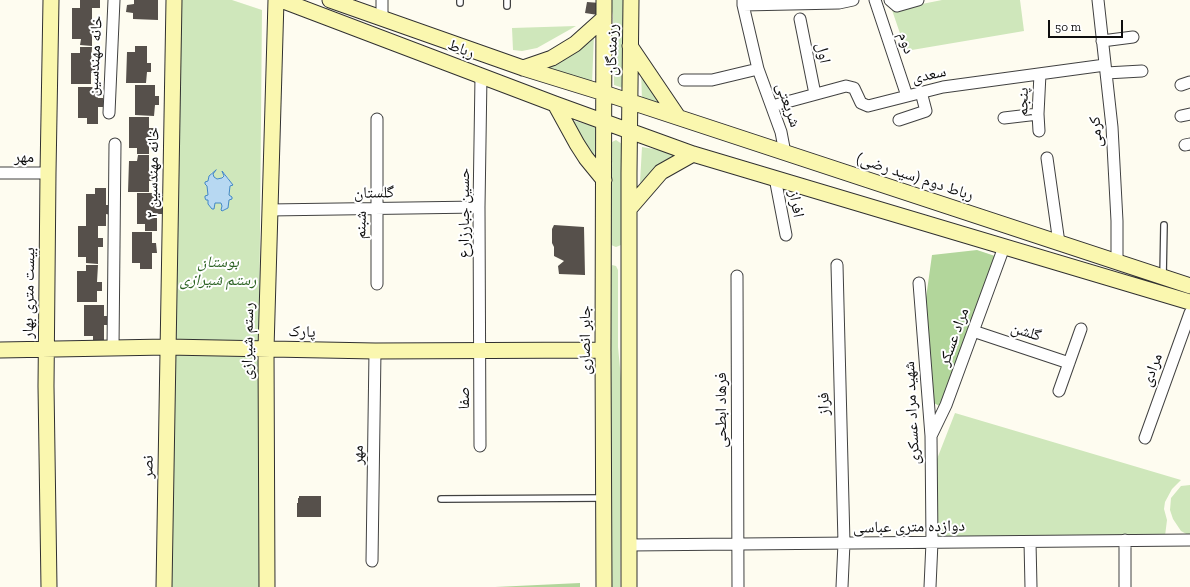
<!DOCTYPE html>
<html>
<head>
<meta charset="utf-8">
<style>
  body { margin:0 }
  #map { position:relative; width:1190px; height:587px; overflow:hidden; background:#fefcf0; font-family:"Zilla Slab",serif }
  canvas { display:block }
  .scale { position:absolute; left:1048px; top:20px; width:75px; height:18px; box-sizing:border-box; border:2px solid #0e0e0e; border-top:0; padding-left:5px; font-size:12px; line-height:14px; white-space:nowrap; color:#0e0e0e; -webkit-text-stroke:3px #fff; paint-order:stroke }
</style>
</head>
<body>
<div id="map">
<canvas width="1190" height="587"></canvas>
<div class="scale">50 m</div>
</div>
<script>
const ctx = document.querySelector('canvas').getContext('2d');
ctx.lineJoin = 'round';
function fillPath(path, color) {
  ctx.fillStyle = color;
  ctx.fill(path, 'evenodd');
}
function toPath(rows) {
  const path = new Path2D();
  for (const r of rows) {
    path.moveTo(r[0], r[1]);
    for (let i = 2; i < r.length; i += 2) path.lineTo(r[i], r[i + 1]);
  }
  return path;
}
function stroke(path, color, width, dash) {
  ctx.strokeStyle = color;
  ctx.lineWidth = width;
  ctx.lineCap = dash ? 'butt' : 'round';
  ctx.setLineDash(dash || []);
  ctx.stroke(path);
}
function write(font, color, halo, rows, align = 'center') {
  ctx.font = font + ' "Zilla Slab","Noto Naskh Arabic",serif';
  ctx.lineWidth = 4;
  ctx.setLineDash([]);
  ctx.textBaseline = 'middle';
  ctx.strokeStyle = halo;
  ctx.fillStyle = color;
  for (const [text, x, y, turn = 0] of rows) {
    ctx.save();
    ctx.translate(x, y);
    ctx.rotate((+turn || 0) * Math.PI / 180);
    ctx.textAlign = isNaN(turn) ? turn : align;
    if (halo) ctx.strokeText(text, 0, 0);
    ctx.fillText(text, 0, 0);
    ctx.restore();
  }
}
fillPath(toPath([
  [181,0,232,0,262,10,259,342,176,340],
  [212,172,214,177,217,179,222,178,224,173,229,179,228,208,222,211,222,205,221,203,215,203,214,206,208,199,208,179],
  [609,0,626,0,626,89,614,85,613,15],
  [942,0,1020,0,1024,31,906,51,892,10],
  [576,26,537,48,522,51,513,50,512,28],
  [594,34,592,84,541,68],
  [641,69,668,109,642,101],
  [567,119,597,127,594,161],
  [616,140,622,144,622,239,621,245,616,247,611,245,610,240,610,143],
  [642,147,683,154,658,169,640,183],
  [612,265,616,266,618,270,618,347,622,389,620,587,609,587,610,269],
  [167,347,266,349,267,587,165,587],
  [955,413,1181,480,1172,489,1165,502,1164,509,1167,520,1165,536,938,537,937,459],
  [1190,485,1190,536,1181,531,1173,519,1170,510,1171,498,1181,486]
]), '#cfe7bb');
fillPath(toPath([
  [977,250,995,256,941,407,934,403,927,346,926,298,932,255],
  [580,583,580,587,495,587]
]), '#b2d69b');
const water = toPath([
  [216,170,213,174,214,177,217,179,222,178,224,176,222,171,233,185,230,186,229,195,232,197,232,199,229,200,228,208,222,211,221,210,222,206,221,203,215,203,214,209,212,209,208,204,208,200,206,200,205,198,205,196,208,195,207,186,205,184,205,182,208,181,209,176,216,170]
]);
fillPath(water, '#b7d8f2');
stroke(water, '#4388c5', 1);
fillPath(toPath([
  [80,0,100,0,100,8,80,8],
  [134,0,158,0,158,20,133,19,133,13,126,12,127,5,134,4],
  [587,2,600,3,598,15,585,13],
  [72,8,92,8,92,19,97,20,97,29,92,29,92,46,80,45,81,39,72,39],
  [135,46,147,46,147,63,151,63,151,72,147,72,146,83,126,83,127,52,135,52],
  [80,47,92,47,91,64,96,64,96,73,91,73,91,84,71,84,71,53,80,53],
  [135,85,155,85,155,96,159,96,159,105,155,105,154,116,135,115],
  [78,87,98,87,98,98,103,98,103,107,98,107,98,124,87,124,87,118,78,118],
  [129,117,149,117,149,128,154,128,154,137,149,137,149,154,137,154,137,148,129,148],
  [138,155,149,155,149,172,153,172,153,181,149,181,149,192,128,192,129,161,137,161],
  [95,188,106,188,106,205,111,205,111,215,106,214,106,226,98,226,98,238,103,238,103,247,98,247,98,264,86,263,86,257,78,257,78,226,94,226,86,226,86,194,95,194],
  [137,193,157,193,157,205,162,205,162,214,157,214,157,231,145,231,145,224,137,224],
  [554,225,584,227,585,275,559,274,558,266,564,261,554,256,554,247,552,243,552,229],
  [132,232,152,232,152,243,156,243,157,253,152,253,152,269,140,269,140,263,132,263],
  [86,265,98,265,97,282,102,282,102,291,97,291,97,302,77,302,77,271,86,271],
  [84,305,104,305,104,316,109,316,109,325,104,325,104,342,93,342,93,336,84,336],
  [299,496,321,496,321,517,297,517,297,503,298,503,298,498,299,498]
]), '#56504b');
const lane = toPath([
  [460,3,460,0],
  [507,6,507,0],
  [1163,277,1164,225],
  [441,499,603,498]
]);
const street = toPath([
  [382,0,382,19],
  [743,0,743,5,758,69,781,132,785,153],
  [875,0,907,96],
  [890,0,897,6,918,0],
  [1098,0,1112,127,1117,221,1117,262],
  [743,5,839,3,853,0],
  [800,19,815,94],
  [1102,41,1133,37],
  [1106,73,1142,71],
  [684,80,712,80,758,69],
  [1181,85,1190,82],
  [772,106,846,86,854,88,861,103,868,106,943,87,1105,65],
  [109,113,114,0],
  [1181,116,1190,114],
  [1004,118,1038,114],
  [899,120,926,111,921,92],
  [1039,131,1038,114,1040,74],
  [1185,145,1190,144],
  [1047,158,1059,243],
  [0,173,48,173],
  [775,178,786,235],
  [269,210,479,207],
  [837,265,844,543,842,587],
  [737,276,738,587],
  [919,283,931,436,932,542,930,587],
  [377,284,377,119],
  [973,331,1069,363],
  [113,348,115,144],
  [1059,391,1081,329],
  [931,436,946,405,1004,247],
  [1145,438,1190,313],
  [480,446,479,207,481,76],
  [1125,540,1125,587],
  [1030,542,1031,587],
  [629,545,1190,540],
  [372,561,375,351]
]);
const secondary = toPath([
  [281,0,555,104,693,154,1190,302],
  [330,0,523,68,604,93,1190,286],
  [630,46,678,117],
  [523,68,552,58,575,44,604,18],
  [555,104,577,144,586,158,604,180],
  [629,209,661,172,693,154],
  [0,350,167,347,375,351,603,350],
  [49,587,46,386,48,173,51,0],
  [164,587,174,0],
  [267,587,266,349,276,0],
  [604,587,603,350,604,0],
  [629,587,629,173,631,0]
]);
stroke(lane, '#414141', 8);
stroke(street, '#414141', 13);
stroke(secondary, '#303030', 17);
stroke(lane, '#fff', 5.5);
stroke(street, '#fff', 11);
stroke(secondary, '#faf7af', 15);
write('16px', '#0e0e0e', '#fff', [
  ["دوم",906,43,72],
  ["رباط",461,49,21],
  ["رزمندگان",612,50,-89],
  ["اول",823,53,79],
  ["خانه مهندسین",95,56,-87],
  ["سعدی",929,75,-12],
  ["پنجم",1023,102,-89],
  ["شریعتی",788,105,71],
  ["کرمی",1096,132,-94],
  ["مهر",24,157],
  ["خانه مهندسین ۲",153,173,-89],
  ["رباط دوم (سید رضی)",915,177,18],
  ["گلستان",374,193,-1],
  ["افراز",796,204,79],
  ["حسین جبارزارع",464,213,-90],
  ["شبنم",361,225,-89],
  ["بیست متری بهار",29,293,-89],
  ["پارک",302,332,1],
  ["گلشن",1026,332,18],
  ["مراد عسکر",954,337,-70],
  ["جابر انصاری",585,340,-90],
  ["رستم شیرازی",248,341,-89],
  ["مرادی",1152,370,-70],
  ["صفا",464,398,-90],
  ["فراز",824,404,-91],
  ["فرهاد ابطحی",721,410,-90],
  ["شهید مراد عسکری",912,413,-93],
  ["مهر",358,455,-89],
  ["نصر",148,467,-89],
  ["دوازده متری عباسی",909,527,-1]
]);
write('italic 16px', '#2b6222', '#fff', [
  ["بوستان",218,262],
  ["رستم شیرازی",218,280]
]);
</script>
</body>
</html>
